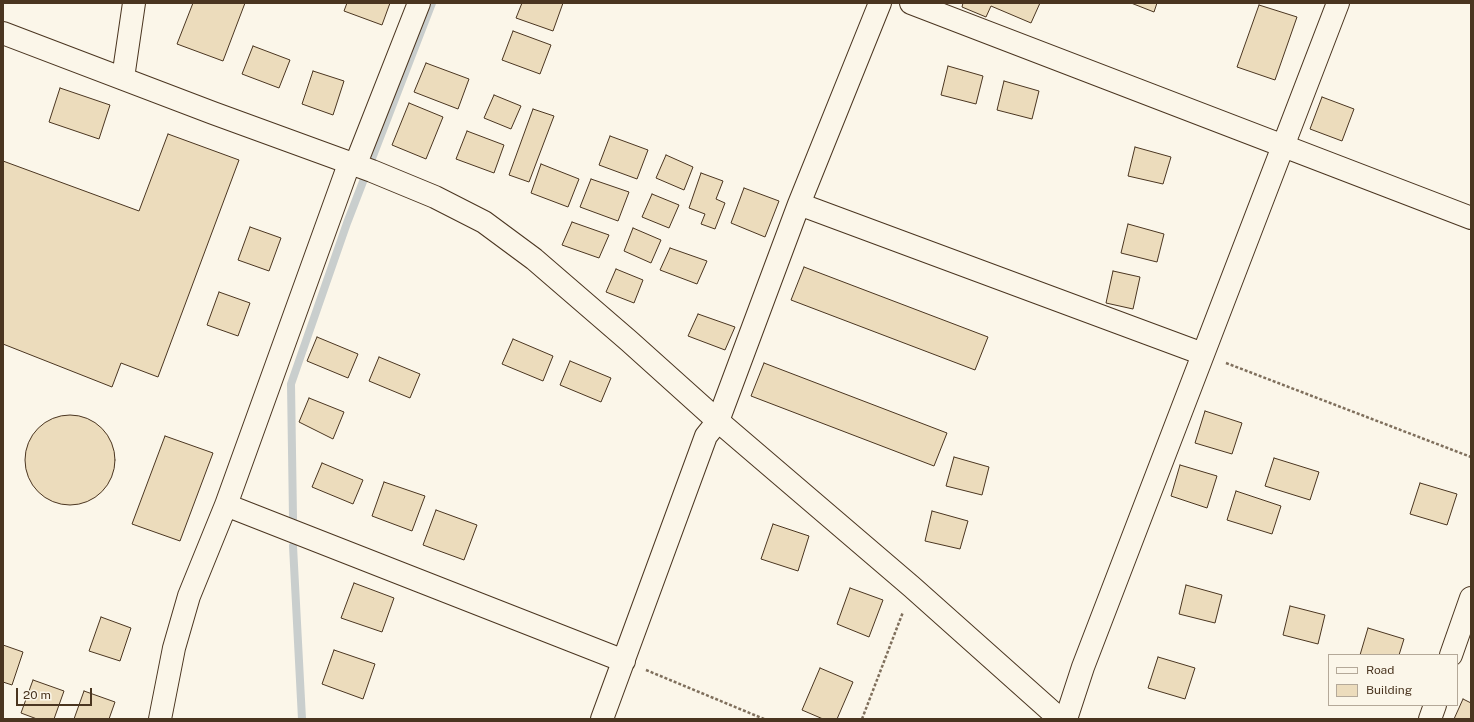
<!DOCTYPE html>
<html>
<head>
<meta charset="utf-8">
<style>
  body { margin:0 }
  #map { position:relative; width:1474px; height:722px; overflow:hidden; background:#fbf6e9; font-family:"Public Sans",sans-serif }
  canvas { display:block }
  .frame { position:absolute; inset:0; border:4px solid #4a3520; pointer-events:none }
  .legend { position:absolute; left:1328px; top:654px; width:130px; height:52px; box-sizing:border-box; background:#fbf6e9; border:1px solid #b4a999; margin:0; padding:5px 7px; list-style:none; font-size:12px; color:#4a3520 }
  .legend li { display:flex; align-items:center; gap:8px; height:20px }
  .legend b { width:20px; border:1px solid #b4a999 }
  .scale { position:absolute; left:16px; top:688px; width:76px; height:18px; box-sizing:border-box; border:2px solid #4a3520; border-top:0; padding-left:5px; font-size:12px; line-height:14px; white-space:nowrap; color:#4a3520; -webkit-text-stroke:3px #fbf6e9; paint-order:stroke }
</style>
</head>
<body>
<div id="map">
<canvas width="1474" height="722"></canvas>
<div class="frame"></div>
<ul class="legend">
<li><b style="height:5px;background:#fbf6e9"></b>Road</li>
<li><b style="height:11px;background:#ecdcbc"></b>Building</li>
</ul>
<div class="scale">20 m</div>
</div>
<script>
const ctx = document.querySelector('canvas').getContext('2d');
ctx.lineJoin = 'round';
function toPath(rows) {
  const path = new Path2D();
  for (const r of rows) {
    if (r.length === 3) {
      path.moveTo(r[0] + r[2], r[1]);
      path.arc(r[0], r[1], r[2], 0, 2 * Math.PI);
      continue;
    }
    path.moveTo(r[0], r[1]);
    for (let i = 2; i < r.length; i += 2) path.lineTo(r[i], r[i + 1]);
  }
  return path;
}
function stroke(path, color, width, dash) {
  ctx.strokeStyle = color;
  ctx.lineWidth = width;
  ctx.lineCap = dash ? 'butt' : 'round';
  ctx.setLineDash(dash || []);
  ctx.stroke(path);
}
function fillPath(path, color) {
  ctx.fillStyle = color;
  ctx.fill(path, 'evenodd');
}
stroke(toPath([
  [293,518,291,384,347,223,432,3],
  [293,546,302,719]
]), '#c9cecd', 8);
const building = toPath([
  [193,3,245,3,223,61,177,44,193,3],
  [347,3,390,3,382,25,344,11,347,3],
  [522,3,563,3,553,31,516,18,522,3],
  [963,3,1040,3,1031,23,991,6,986,17,962,7,963,3],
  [1131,3,1157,3,1154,12,1131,3],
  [1259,5,1297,17,1275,80,1237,67,1259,5],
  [513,31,551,45,540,74,502,60,513,31],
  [253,46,290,60,279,88,242,74,253,46],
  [426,63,469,79,458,109,414,92,426,63],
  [948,66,983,76,976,104,941,95,948,66],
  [313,71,344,81,333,115,302,104,313,71],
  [1004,81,1039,91,1032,119,997,110,1004,81],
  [60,88,110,105,99,139,49,122,60,88],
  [494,95,521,106,511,129,484,118,494,95],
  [1322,97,1354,109,1342,141,1310,129,1322,97],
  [409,103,443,117,426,159,392,145,409,103],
  [533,109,554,116,529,182,509,175,533,109],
  [467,131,504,145,494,173,456,159,467,131],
  [168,134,239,160,158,377,121,363,112,387,3,344,3,161,139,211,168,134],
  [610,136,648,150,637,179,599,165,610,136],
  [1135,147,1171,157,1163,184,1128,176,1135,147],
  [666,155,693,167,684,190,656,178,666,155],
  [541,164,579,179,568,207,531,193,541,164],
  [701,173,723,181,716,199,725,203,715,229,701,224,705,214,689,208,701,173],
  [591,179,629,192,618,221,580,207,591,179],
  [744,188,779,201,765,237,731,223,744,188],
  [652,194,679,205,669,228,642,217,652,194],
  [572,222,609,235,599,258,562,245,572,222],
  [1128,224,1164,234,1157,262,1121,253,1128,224],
  [250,227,281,238,269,271,238,260,250,227],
  [633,228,661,240,651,263,624,251,633,228],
  [670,248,707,261,697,284,660,270,670,248],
  [804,267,988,337,975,370,791,300,804,267],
  [616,269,643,280,634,303,606,292,616,269],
  [1113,271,1140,277,1133,309,1106,303,1113,271],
  [219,292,250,303,238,336,207,325,219,292],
  [698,314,735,327,725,350,688,336,698,314],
  [317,337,358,354,348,378,307,361,317,337],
  [513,339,553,356,543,381,502,364,513,339],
  [379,357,420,374,410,398,369,381,379,357],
  [570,361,611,378,601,402,560,385,570,361],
  [764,363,947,433,934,466,751,396,764,363],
  [309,398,344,412,333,439,299,422,309,398],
  [1205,411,1242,423,1232,454,1195,443,1205,411],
  [70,460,45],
  [165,436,213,453,180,541,132,524,165,436],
  [954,457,989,467,982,495,946,486,954,457],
  [1274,458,1319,472,1310,500,1265,486,1274,458],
  [322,463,363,480,353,504,312,487,322,463],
  [1180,465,1217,476,1207,508,1171,496,1180,465],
  [384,482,425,496,412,531,372,516,384,482],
  [1420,483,1457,494,1447,525,1410,514,1420,483],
  [1236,491,1281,506,1272,534,1227,520,1236,491],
  [436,510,477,525,464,560,423,545,436,510],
  [932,511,968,521,960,549,925,541,932,511],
  [773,524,809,536,798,571,761,559,773,524],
  [354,583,394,598,382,632,341,618,354,583],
  [1186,585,1222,595,1215,623,1179,614,1186,585],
  [850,588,883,600,869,637,837,624,850,588],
  [1290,606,1325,615,1318,644,1283,635,1290,606],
  [101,617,131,628,120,661,89,651,101,617],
  [1368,628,1404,639,1399,655,1360,655,1368,628],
  [3,645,23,652,12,685,3,682,3,645],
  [334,650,375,664,363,699,322,684,334,650],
  [1158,657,1195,668,1185,699,1148,688,1158,657],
  [820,668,853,682,837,719,823,719,802,710,820,668],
  [33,680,64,691,54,719,37,719,21,713,33,680],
  [84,691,115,702,109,719,74,719,84,691],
  [1463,699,1471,703,1471,719,1454,719,1463,699]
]);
fillPath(building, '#ecdcbc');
stroke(building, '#4a3520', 1);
const minor = toPath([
  [911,3,1471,218],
  [123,78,134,3],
  [355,166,419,3],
  [799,204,1203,354],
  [226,505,624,661],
  [1451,655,1471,598],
  [160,719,174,648,189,596,226,505,349,164],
  [602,719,706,436,718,421,799,204,880,3],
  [1066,719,1083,667,1338,3],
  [1430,719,1435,705]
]);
const tertiary = toPath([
  [3,33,213,113,372,171,435,197,484,222,534,259,629,341,718,421,912,587,1060,719]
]);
stroke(minor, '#4a3520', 24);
stroke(tertiary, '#4a3520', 24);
stroke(toPath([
  [1226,363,1471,457],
  [646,670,764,719],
  [862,719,903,612]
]), '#7f6f5c', 2.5, [3, 2]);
stroke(minor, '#fbf6e9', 22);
stroke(tertiary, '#fbf6e9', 22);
</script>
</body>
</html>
